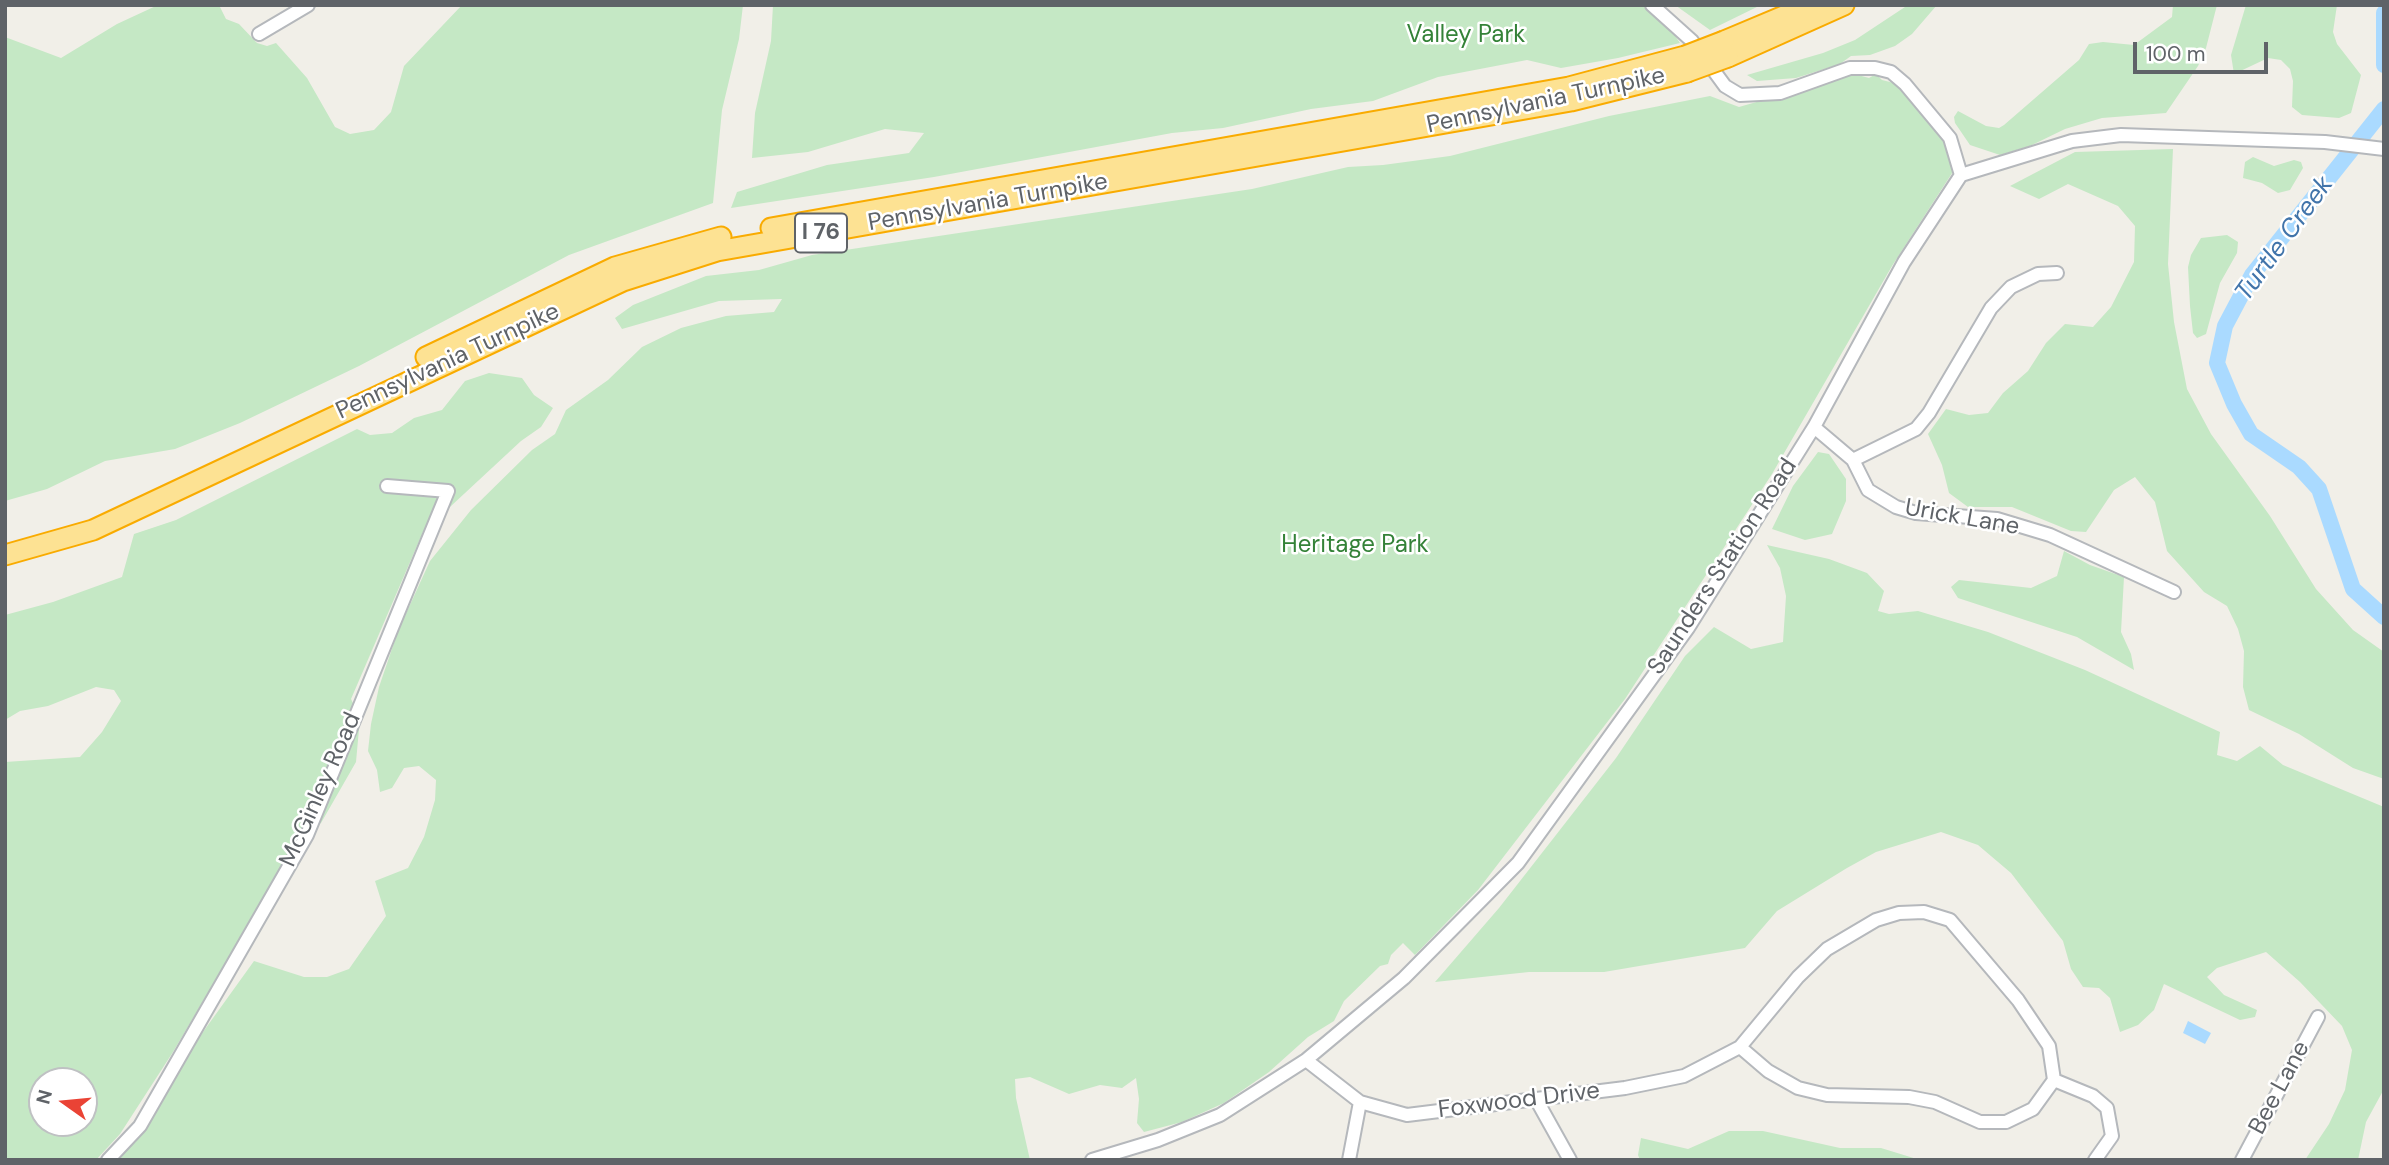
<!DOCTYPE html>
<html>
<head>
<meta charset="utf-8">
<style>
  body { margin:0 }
  #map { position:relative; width:2389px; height:1165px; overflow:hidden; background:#f1efe8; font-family:"DM Sans",sans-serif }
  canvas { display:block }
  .frame { position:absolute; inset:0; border:7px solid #5f6368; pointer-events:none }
  .north { position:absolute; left:28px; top:1067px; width:70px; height:70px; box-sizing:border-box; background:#fff; border:2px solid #bfc1c3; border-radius:50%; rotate:285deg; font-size:19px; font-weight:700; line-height:28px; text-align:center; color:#5f6368 }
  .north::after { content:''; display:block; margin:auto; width:24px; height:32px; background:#ea4335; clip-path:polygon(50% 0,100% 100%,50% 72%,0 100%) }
  .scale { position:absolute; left:2133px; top:42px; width:135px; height:32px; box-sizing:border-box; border:4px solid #5f6368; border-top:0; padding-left:9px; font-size:21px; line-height:24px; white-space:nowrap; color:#5f6368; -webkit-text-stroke:5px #fff; paint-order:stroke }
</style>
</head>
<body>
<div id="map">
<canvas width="2389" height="1165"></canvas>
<div class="frame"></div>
<div class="north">N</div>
<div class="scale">100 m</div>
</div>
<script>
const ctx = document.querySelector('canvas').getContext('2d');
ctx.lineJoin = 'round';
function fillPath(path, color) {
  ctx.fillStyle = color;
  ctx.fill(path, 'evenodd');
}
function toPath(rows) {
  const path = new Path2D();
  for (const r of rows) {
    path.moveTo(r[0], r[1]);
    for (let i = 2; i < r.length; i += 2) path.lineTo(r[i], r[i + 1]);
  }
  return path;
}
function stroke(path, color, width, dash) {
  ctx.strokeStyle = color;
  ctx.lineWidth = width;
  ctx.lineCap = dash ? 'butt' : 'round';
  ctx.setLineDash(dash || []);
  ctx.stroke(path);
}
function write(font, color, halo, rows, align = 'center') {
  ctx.font = font + ' "DM Sans",sans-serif';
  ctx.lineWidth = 5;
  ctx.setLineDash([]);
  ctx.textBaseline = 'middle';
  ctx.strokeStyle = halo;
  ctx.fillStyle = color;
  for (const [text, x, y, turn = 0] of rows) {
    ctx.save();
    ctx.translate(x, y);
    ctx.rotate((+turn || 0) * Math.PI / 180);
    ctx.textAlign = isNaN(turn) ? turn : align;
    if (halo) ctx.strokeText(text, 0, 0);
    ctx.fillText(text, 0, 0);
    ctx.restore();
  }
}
fillPath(toPath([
  [158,5,219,5,226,19,239,24,257,43,267,46,276,43,307,78,335,127,350,134,374,130,391,112,404,66,462,5,743,5,739,39,722,110,713,203,569,255,359,366,240,423,175,449,105,461,47,489,5,501,5,37,61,58,117,24],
  [773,5,1642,5,1667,24,1680,43,1618,58,1561,68,1527,60,1438,77,1373,101,1311,109,1223,128,1172,133,934,177,731,208,737,192,827,165,909,153,924,133,885,129,808,152,752,158,755,113,771,41],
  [1675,5,1761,5,1710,30],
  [1908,5,1937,5,1912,34,1895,46,1870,55,1851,56,1840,64,1796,78,1757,81,1747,75,1823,53,1855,40],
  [2173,5,2217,5,2206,48,2198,66,2166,113,2102,118,2065,129,2030,146,2000,155,1970,145,1955,123,1954,117,1958,111,1986,126,1999,128,2004,125,2079,60,2089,44,2103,42,2134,45,2172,17],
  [2246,5,2337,5,2333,32,2337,44,2361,75,2351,113,2339,118,2302,115,2292,107,2293,81,2290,69,2281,60,2268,58,2234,74,2231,55],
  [1854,74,1869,78,1876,74,1882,80,1898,84,1948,146,1946,152,1956,167,1892,266,1772,474,1625,699,1478,890,1415,955,1403,943,1391,955,1388,964,1380,966,1344,1001,1334,1021,1308,1037,1269,1072,1224,1103,1182,1122,1144,1132,1137,1123,1139,1099,1136,1078,1122,1088,1100,1085,1069,1094,1030,1077,1015,1079,1016,1098,1030,1160,111,1160,254,961,304,977,327,977,349,969,386,916,375,881,408,868,424,837,435,800,436,780,419,766,404,768,392,788,380,792,377,770,368,751,371,724,379,687,398,631,430,561,471,510,532,450,555,434,566,410,608,380,642,347,681,328,726,316,774,312,782,299,719,301,622,329,615,318,633,305,706,276,759,270,812,255,1252,189,1348,167,1383,165,1450,156,1609,116,1710,96,1739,107],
  [2173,149,2168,264,2174,322,2187,389,2211,434,2270,516,2316,589,2353,630,2384,652,2384,779,2353,768,2299,734,2249,710,2243,687,2244,651,2238,629,2227,606,2204,592,2167,551,2155,502,2135,477,2114,490,2086,532,2071,531,2012,507,1968,507,1949,493,1942,465,1928,434,1946,409,1969,415,1988,413,2003,393,2028,371,2046,343,2065,324,2093,327,2111,307,2134,262,2135,226,2118,206,2068,184,2039,199,2010,186,2075,152],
  [2253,157,2274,166,2294,160,2301,162,2303,168,2290,190,2278,193,2262,183,2243,178,2245,162],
  [2227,235,2238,242,2237,253,2220,283,2206,334,2197,338,2193,333,2190,306,2188,267,2191,255,2201,238],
  [489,373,522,378,534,395,553,408,541,427,521,441,423,532,351,699,360,718,356,762,321,823,297,835,274,881,173,1052,120,1134,96,1160,5,1160,5,762,80,757,102,732,121,701,114,690,96,687,48,706,20,711,5,720,5,615,53,602,122,577,134,534,176,520,357,429,370,435,392,433,414,418,442,410,465,381],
  [42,1081,84,1081,84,1123,42,1123],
  [1818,452,1829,454,1846,479,1846,501,1832,534,1805,540,1772,529,1793,486],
  [1767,545,1829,559,1867,573,1884,591,1878,611,1889,614,1918,611,1988,632,2085,670,2220,732,2217,755,2237,761,2260,746,2283,765,2384,807,2384,1089,2366,1122,2358,1160,2305,1160,2329,1124,2345,1090,2352,1050,2342,1026,2300,982,2266,952,2217,968,2207,977,2224,995,2257,1010,2255,1017,2240,1020,2164,984,2154,1010,2138,1025,2120,1032,2110,998,2099,988,2083,987,2071,969,2063,941,2011,873,1978,845,1941,832,1876,852,1847,868,1777,911,1745,948,1604,972,1529,972,1435,982,1499,908,1616,758,1685,656,1714,627,1751,649,1783,642,1786,596,1780,568],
  [2064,551,2090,565,2124,577,2121,632,2131,654,2134,670,2077,637,1958,598,1951,587,1959,580,2031,588,2057,576],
  [1729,1131,1763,1131,1840,1148,1881,1148,1920,1160,1640,1160,1638,1155,1641,1138,1688,1149]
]), '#c5e8c5');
fillPath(toPath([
  [2188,1021,2211,1033,2205,1044,2183,1033]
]), '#aadaff');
stroke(toPath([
  [2384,13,2384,65],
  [2384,109,2252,275,2225,326,2217,363,2234,404,2251,434,2299,467,2319,489,2353,589,2384,617]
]), '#aadaff', 16);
const minor = toPath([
  [1652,5,1692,41,1725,86,1740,95,1780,93,1850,68,1875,68,1891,72,1905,84,1950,138,1961,175],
  [259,34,308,5],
  [1814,427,1853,460,1868,490,1896,507,1916,513,1997,519,2050,535,2174,592],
  [1853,460,1916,429,1929,413,1991,308,2011,287,2038,274,2057,273],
  [1306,1060,1360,1102,1407,1115,1625,1088,1684,1076,1740,1047,1798,977,1827,949,1876,920,1899,913,1924,912,1950,920,2018,1000,2049,1046,2054,1080,2033,1109,2006,1122,1980,1122,1935,1102,1909,1097,1827,1095,1798,1088,1768,1071,1740,1047],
  [2054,1080,2093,1096,2107,1108,2112,1136,2095,1160],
  [1536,1099,1570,1160],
  [108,1160,140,1126,307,835,448,491,387,486],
  [1092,1160,1158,1140,1220,1115,1306,1060,1404,978,1518,863,1688,628,1814,427,1904,262,1961,175,2072,141,2121,135,2325,142,2384,149],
  [1349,1160,1360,1102],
  [2242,1160,2318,1017]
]);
const highway = toPath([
  [1724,41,1810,5],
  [1728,57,1844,5],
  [771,228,1569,87,1685,56],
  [426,357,615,267,721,237],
  [5,555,93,530,623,281,717,251,1571,101,1687,72]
]);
stroke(minor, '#b5b8bc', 16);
stroke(highway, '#f9ab00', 23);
stroke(minor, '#fff', 12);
stroke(highway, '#fde293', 19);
const highwayBridge = toPath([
  [1685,56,1724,41],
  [1687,72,1728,57]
]);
stroke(highwayBridge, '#f9ab00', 23, []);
stroke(highwayBridge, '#fde293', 19);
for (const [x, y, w] of [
  [821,233,52]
]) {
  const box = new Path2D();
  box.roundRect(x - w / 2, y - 19.5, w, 39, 5);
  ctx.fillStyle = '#fff';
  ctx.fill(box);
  stroke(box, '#5f6368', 2);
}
write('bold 23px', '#5f6368', null, [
  ["I 76",821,233]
]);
write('24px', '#348238', '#fff', [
  ["Valley Park",1466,36],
  ["Heritage Park",1355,546]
]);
write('24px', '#5f6368', '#fff', [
  ["Pennsylvania Turnpike",1546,101,-12],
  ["Pennsylvania Turnpike",988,203,-10],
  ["Pennsylvania Turnpike",448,362,-25],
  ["Urick Lane",1962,518,10],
  ["Saunders Station Road",1723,567,-57],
  ["McGinley Road",321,790,-66],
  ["Bee Lane",2280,1088,-62],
  ["Foxwood Drive",1519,1101,-7]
]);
write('italic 26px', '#4174aa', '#fff', [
  ["Turtle Creek",2285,239,-54]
]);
</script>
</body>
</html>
